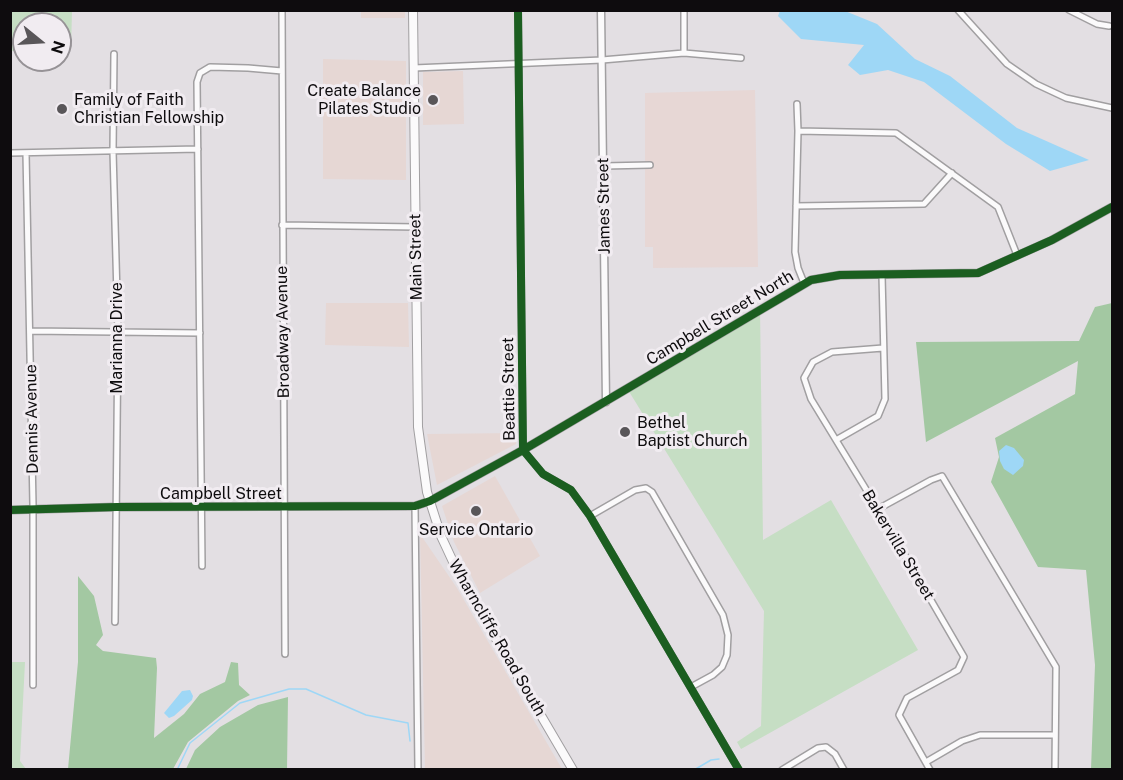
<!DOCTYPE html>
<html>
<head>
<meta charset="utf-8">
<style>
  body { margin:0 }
  #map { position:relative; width:1123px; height:780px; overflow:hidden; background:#e3dfe3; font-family:"Public Sans",sans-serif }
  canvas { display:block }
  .frame { position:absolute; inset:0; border:12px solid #0e0c0e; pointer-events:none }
  .north { position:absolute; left:12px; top:12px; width:60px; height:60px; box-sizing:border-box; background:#f1ecf1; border:2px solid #969296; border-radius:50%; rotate:108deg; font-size:16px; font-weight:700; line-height:24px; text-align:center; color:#0e0c0e }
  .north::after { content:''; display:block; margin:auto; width:21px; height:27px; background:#595659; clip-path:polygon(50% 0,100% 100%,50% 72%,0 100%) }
</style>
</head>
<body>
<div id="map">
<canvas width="1123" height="780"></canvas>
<div class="frame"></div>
<div class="north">N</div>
</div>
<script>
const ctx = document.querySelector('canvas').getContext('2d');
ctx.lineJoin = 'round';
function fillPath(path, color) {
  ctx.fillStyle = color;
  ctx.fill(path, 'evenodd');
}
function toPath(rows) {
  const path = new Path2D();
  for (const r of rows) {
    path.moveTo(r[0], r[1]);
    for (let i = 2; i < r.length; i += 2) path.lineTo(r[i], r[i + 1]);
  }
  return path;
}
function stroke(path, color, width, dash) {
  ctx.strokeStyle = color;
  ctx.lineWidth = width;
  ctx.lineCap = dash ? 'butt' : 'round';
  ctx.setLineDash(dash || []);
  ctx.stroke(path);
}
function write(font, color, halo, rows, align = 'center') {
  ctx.font = font + ' "Public Sans",sans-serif';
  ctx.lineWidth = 6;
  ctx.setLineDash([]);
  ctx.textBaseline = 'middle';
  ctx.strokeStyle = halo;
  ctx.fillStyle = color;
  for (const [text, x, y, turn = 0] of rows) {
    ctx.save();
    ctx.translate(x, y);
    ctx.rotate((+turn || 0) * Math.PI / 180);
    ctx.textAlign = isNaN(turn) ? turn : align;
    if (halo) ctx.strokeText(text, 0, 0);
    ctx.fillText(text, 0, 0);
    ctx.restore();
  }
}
fillPath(toPath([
  [361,11,405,11,405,18,361,18],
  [323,59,406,61,406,180,323,179],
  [463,71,464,124,423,125,423,72],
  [326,303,408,303,409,347,325,345],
  [516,433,516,444,437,485,427,434],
  [495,476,540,556,480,593,454,542,442,506],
  [420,534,457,588,562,769,425,769]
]), '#e6d7d4');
fillPath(toPath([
  [755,90,758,267,653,268,653,247,645,247,645,93]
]), '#e7d7d5');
fillPath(toPath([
  [10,11,72,11,71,49,60,49,60,24,24,24,24,51,11,51],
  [760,307,763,540,831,500,918,650,741,749,737,742,761,726,764,611,625,385],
  [11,662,25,662,20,761,26,769,11,769]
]), '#c6dec4');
fillPath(toPath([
  [1112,303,1112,769,1091,769,1095,665,1086,570,1038,567,991,482,999,457,995,438,1075,394,1078,361,926,442,916,342,1079,341,1095,307],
  [78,576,94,596,103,635,96,645,103,651,156,658,157,668,154,738,184,714,200,694,225,682,231,662,238,663,239,685,250,695,238,701,188,742,173,769,68,769,78,662],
  [288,697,287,769,186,769,195,750,220,727,258,705]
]), '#a3c8a2');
fillPath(toPath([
  [780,11,845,11,877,24,915,59,950,76,1017,128,1089,160,1050,171,1006,144,924,82,888,70,860,75,848,65,864,45,801,39,778,16],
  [1006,445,1014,448,1024,460,1023,466,1013,475,1004,469,1000,461,999,451],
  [190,690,193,696,192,700,174,716,169,718,164,713,182,691]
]), '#9ed7f6');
stroke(toPath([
  [177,770,190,743,240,703,289,689,306,689,366,715,408,723,410,741],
  [694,770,711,760,719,759]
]), '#9ed7f6', 1.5);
const minor = toPath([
  [282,10,285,654],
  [518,10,523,450,543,474,571,490,590,516,739,770],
  [958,10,1007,64,1036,84,1066,98,1112,108],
  [1069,10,1097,24,1109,26],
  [684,53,684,10],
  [114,54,113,151,118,332,115,622],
  [414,68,602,60,684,53,741,58],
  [797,104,798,131],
  [10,153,198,149],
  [26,153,33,505,33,685],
  [604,166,650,165],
  [796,206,924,204,952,173],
  [282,225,416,227],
  [804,283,798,268,795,252,798,131,896,133,998,207,1017,255],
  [30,331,200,333],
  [883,348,832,352,813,362,804,378,811,399,878,509,964,657,958,670,907,698,899,715,930,770],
  [836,440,878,416,885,399,882,275],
  [415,506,418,770],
  [878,509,931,480,942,476,1056,667,1055,770],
  [590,516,635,490,646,488,652,492,723,615,728,635,727,655,722,667,713,675,691,687],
  [202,566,197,82,200,73,210,67,248,68,282,71],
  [926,762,962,741,980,735,1055,735],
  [782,770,818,748,826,747,835,754,844,770]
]);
const tertiary = toPath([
  [601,10,606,402],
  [10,510,117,507,415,506,430,501,523,450,811,280,840,275,978,273,1052,240,1112,207]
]);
const secondary = toPath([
  [413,10,418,427,427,492,441,536,462,581,573,770]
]);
stroke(minor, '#a19fa1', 8);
stroke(tertiary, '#a19fa1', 9);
stroke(secondary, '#a19fa1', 10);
stroke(minor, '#fbfafb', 5);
stroke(tertiary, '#fbfafb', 6);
stroke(secondary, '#fbfafb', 8);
stroke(toPath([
  [518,10,523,450,543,474,571,490,590,516,739,770],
  [10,510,117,507,415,506,430,501,523,450,811,280,840,275,978,273,1052,240,1112,207]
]), '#1b5e20', 8);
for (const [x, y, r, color] of [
  [433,100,6,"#595659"],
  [62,109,6,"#595659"],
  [625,432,6,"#595659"],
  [476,511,6,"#595659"]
]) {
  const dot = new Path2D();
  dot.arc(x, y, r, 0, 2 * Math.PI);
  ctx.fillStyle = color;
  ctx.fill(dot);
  stroke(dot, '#f1ecf1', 2);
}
write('16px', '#0e0c0e', '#f1ecf1', [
  ["Create Balance",421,91,"right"],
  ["Pilates Studio",421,109,"right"],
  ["Family of Faith",74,100],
  ["Christian Fellowship",74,118],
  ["Bethel",637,423],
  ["Baptist Church",637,441],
  ["Service Ontario",476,530,"center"]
], 'left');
write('16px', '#0e0c0e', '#f1ecf1', [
  ["James Street",604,206,-91],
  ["Main Street",416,257,-91],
  ["Campbell Street North",720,318,-31],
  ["Broadway Avenue",283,332,-91],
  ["Marianna Drive",117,338,-90],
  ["Beattie Street",509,389,-91],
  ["Dennis Avenue",32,419,-91],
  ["Campbell Street",221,494],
  ["Bakervilla Street",898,545,59],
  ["Wharncliffe Road South",497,638,60]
]);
</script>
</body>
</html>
